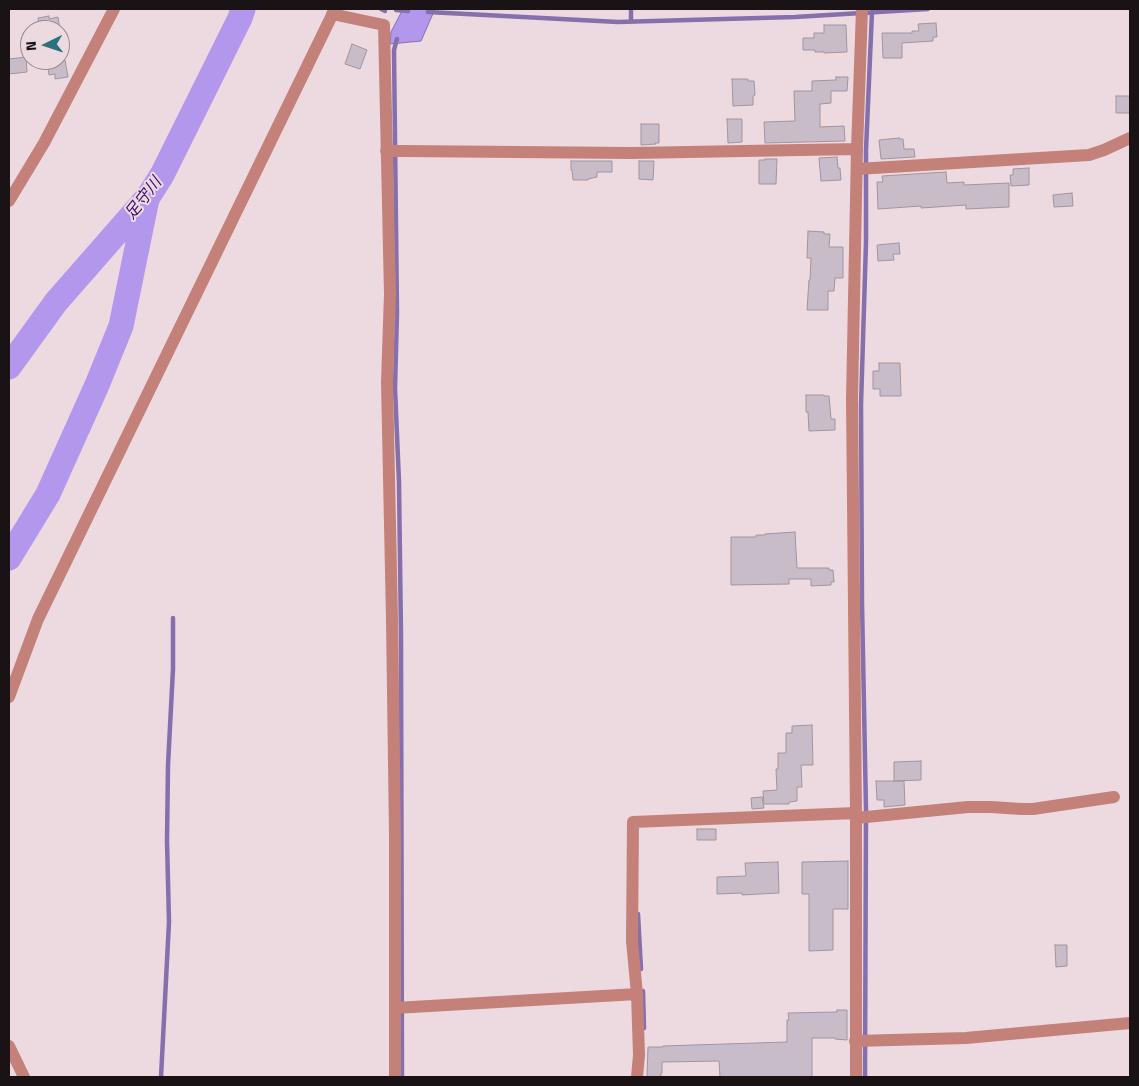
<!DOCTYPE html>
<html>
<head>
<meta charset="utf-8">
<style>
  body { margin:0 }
  #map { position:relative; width:1139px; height:1086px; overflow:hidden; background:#eddae0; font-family:"Titillium Web",sans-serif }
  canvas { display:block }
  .frame { position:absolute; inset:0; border:10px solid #191315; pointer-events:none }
  .north { position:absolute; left:20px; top:20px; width:50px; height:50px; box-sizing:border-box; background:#eddae0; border:1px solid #988a8f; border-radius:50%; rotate:266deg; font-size:14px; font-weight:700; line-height:20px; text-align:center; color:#191315 }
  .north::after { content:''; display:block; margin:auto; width:18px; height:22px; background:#2b727f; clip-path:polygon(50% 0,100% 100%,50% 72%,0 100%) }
</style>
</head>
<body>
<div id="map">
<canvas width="1139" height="1086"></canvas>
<div class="frame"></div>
<div class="north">N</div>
</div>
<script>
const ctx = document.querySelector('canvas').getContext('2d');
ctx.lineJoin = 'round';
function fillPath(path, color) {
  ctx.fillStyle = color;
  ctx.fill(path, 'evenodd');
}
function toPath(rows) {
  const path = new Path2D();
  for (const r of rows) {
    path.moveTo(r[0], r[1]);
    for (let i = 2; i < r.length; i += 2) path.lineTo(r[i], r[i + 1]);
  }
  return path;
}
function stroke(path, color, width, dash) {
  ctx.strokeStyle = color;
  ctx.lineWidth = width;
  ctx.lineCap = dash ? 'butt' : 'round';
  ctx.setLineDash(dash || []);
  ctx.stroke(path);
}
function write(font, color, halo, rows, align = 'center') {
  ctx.font = font + ' "Titillium Web","Noto Sans JP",sans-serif';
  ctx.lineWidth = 4;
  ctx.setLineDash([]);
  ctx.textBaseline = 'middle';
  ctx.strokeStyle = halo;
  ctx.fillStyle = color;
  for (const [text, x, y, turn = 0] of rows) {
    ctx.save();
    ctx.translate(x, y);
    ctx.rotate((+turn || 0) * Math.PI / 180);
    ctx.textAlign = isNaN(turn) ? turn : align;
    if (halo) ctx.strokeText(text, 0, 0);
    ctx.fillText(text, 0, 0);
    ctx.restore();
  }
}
const water = toPath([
  [403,9,435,9,421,41,390,44,391,32,403,9]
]);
fillPath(water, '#b397ec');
stroke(water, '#856fac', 1);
stroke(toPath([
  [381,9,385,11],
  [631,9,631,22],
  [396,10,408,11],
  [428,12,618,22,795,17,928,9],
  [397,39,394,50,397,313,395,388,399,482,401,636,402,1077],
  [638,914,641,969],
  [643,991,644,1028],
  [161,1077,169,922,167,841,168,765,173,669,173,618],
  [865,1077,866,810,862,603,861,405,866,242,866,150,872,12]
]), '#856fac', 4.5);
stroke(toPath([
  [9,367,56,302,148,197,162,175,240,18,243,9],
  [9,558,48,494,97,385,121,326,147,199]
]), '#b397ec', 25);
const building = toPath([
  [49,16,49,19,58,17,60,30,39,30,38,18,49,16],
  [936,23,937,37,933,37,933,41,902,43,902,58,883,58,882,33,912,33,912,31,919,31,918,24,936,23],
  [824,25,846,25,847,52,824,53,824,52,815,52,815,50,803,50,803,38,814,38,814,33,824,33,824,25],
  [352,44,367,50,360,69,345,64,352,44],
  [26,57,27,72,9,74,9,59,26,57],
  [47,60,65,60,68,77,55,79,55,74,49,75,47,60],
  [836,77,848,77,847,91,831,91,831,103,820,104,820,127,844,126,845,141,765,143,764,122,795,121,794,91,812,91,812,81,836,80,836,77],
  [732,79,748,79,748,81,754,81,755,95,753,96,753,105,733,106,732,79],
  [1116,96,1130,96,1130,113,1116,113,1116,96],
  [727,119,742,119,742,142,728,143,727,119],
  [641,124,659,124,659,143,655,143,656,144,641,145,641,124],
  [899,138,899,139,903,139,904,149,914,149,915,157,881,159,879,140,899,138],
  [837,157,838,168,840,168,841,180,821,181,819,158,837,157],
  [765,159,777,159,776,184,759,184,759,160,765,160,765,159],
  [571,161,612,161,612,172,597,172,597,177,588,179,588,180,573,180,572,170,571,170,571,161],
  [639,161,654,161,653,180,639,179,639,161],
  [1029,168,1029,185,1011,186,1010,175,1013,175,1013,169,1029,168],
  [946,172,947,183,964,182,964,185,1009,183,1009,207,966,209,966,205,921,208,921,206,878,209,877,182,883,182,882,176,946,172],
  [1072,193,1073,206,1054,207,1053,195,1072,193],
  [808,231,824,232,824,234,830,234,829,247,843,247,843,278,835,278,834,291,828,291,828,310,807,310,809,280,810,280,811,258,807,258,808,231],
  [899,243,900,254,893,254,894,260,878,261,877,245,899,243],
  [879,363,900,363,901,396,880,396,880,389,873,389,873,371,879,371,879,363],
  [806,395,824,395,824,396,829,396,831,419,835,419,835,430,809,431,808,412,806,412,806,395],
  [795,532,797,568,829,568,829,570,833,570,834,582,831,582,831,585,811,586,811,579,789,579,789,584,731,585,731,537,756,537,756,535,765,535,765,534,795,532],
  [812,725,813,765,801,765,802,787,797,787,797,801,789,802,789,804,764,804,763,791,777,790,776,769,778,769,778,753,786,753,786,733,792,733,792,726,812,725],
  [921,761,921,780,894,781,894,762,921,761],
  [876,781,904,781,905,805,884,807,884,800,877,800,876,781],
  [762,797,764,808,752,809,751,798,762,797],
  [697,829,716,829,716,840,697,840,697,829],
  [848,861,848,909,833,909,833,950,809,951,809,894,802,894,802,862,848,861],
  [778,862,779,893,742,895,742,893,717,894,717,877,746,876,745,863,778,862],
  [1055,945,1067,945,1067,966,1056,967,1055,945],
  [837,1010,847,1010,847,1040,835,1039,835,1038,812,1038,812,1077,720,1077,719,1061,662,1062,662,1073,661,1073,661,1077,647,1077,648,1047,663,1047,663,1046,787,1042,787,1020,789,1020,788,1013,837,1012,837,1010]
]);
fillPath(building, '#c8bcc8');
stroke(building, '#a0949f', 1);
stroke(toPath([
  [332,14,384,25,390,294,387,382,392,619,395,835,395,1077],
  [386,151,400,151,632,153,857,149],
  [857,169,1089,155,1104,150,1130,138],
  [9,201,44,143,114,9],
  [9,697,38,619,335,9],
  [856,818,968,807,991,807,1021,809,1033,809,1114,797],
  [395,1008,637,994,632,941,633,822,856,813],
  [855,1041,966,1038,1130,1023],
  [9,1046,24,1077],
  [637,1077,639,1055,637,994],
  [856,1077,856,813,852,399,857,149,862,9]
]), '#c3817a', 12);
write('italic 16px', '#3d0a71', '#eddae0', [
  ["足守川",144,199,-52]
]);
</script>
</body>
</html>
